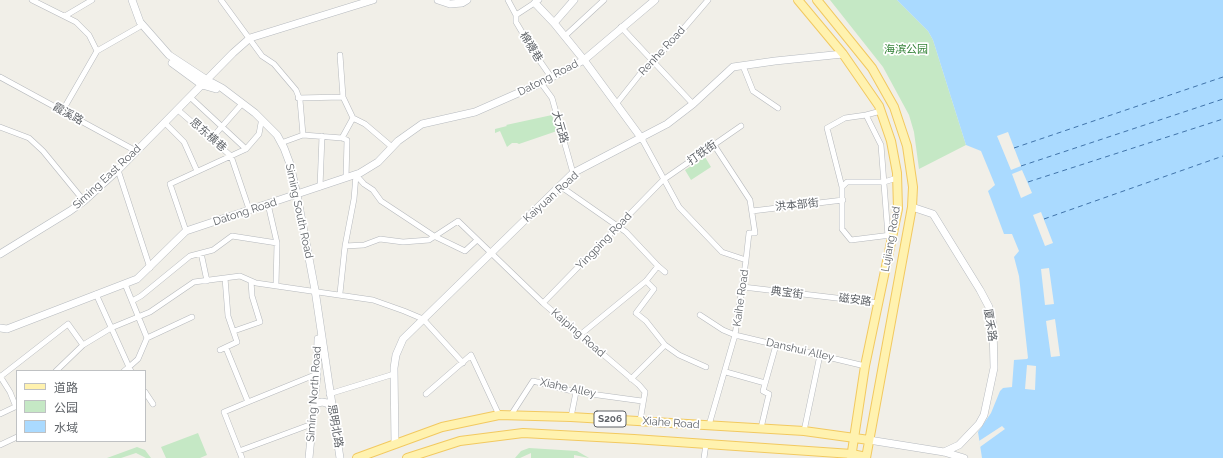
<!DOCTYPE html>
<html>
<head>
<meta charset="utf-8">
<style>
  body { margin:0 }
  #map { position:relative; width:1223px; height:458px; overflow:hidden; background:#f1efe8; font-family:Raleway,"Noto Sans SC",sans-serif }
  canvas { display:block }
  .legend { position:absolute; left:16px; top:370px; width:130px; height:72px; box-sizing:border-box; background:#fff; border:1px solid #bfc1c3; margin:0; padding:5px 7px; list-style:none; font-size:12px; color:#5f6368 }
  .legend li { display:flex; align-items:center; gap:8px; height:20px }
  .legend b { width:20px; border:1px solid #bfc1c3 }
</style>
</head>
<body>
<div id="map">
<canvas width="1223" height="458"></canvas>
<ul class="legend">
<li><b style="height:5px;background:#fff2af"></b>道路</li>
<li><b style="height:11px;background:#c5e8c5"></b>公园</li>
<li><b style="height:11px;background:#aadaff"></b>水域</li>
</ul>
</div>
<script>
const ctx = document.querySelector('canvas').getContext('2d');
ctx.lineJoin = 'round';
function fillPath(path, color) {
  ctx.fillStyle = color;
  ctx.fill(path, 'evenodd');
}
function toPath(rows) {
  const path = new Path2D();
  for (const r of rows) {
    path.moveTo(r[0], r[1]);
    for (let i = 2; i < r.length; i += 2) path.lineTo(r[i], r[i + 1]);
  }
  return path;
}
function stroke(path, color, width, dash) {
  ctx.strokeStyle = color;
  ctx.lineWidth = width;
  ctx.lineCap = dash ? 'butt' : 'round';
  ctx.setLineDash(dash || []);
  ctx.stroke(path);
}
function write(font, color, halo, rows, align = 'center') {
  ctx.font = font + ' Raleway,"Noto Sans SC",sans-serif';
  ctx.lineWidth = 3.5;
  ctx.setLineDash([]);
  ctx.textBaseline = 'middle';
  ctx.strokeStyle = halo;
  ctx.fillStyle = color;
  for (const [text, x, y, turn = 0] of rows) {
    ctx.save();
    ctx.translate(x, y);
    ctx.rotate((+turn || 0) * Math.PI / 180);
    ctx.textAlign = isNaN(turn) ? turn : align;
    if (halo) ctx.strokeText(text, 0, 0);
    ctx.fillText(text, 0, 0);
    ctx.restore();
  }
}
fillPath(toPath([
  [830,0,897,0,928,31,933,40,966,145,919,169,914,132,909,115,883,67],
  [552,115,557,131,519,144,517,143,512,143,507,147,500,131,495,133,495,129,507,126,506,125],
  [705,157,711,167,691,180,685,170],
  [198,433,207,455,200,458,166,458,161,447],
  [137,447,145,450,151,458,146,458,136,453,121,458,107,458],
  [529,448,577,451,589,458,574,455,574,458,531,458,531,453,520,458,515,458,521,451]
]), '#c5e8c5');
fillPath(toPath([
  [897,0,1223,0,1223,458,982,458,978,432,991,413,1000,391,1003,388,1012,387,1014,360,1027,359,1028,358,1019,276,1014,257,1019,251,1012,234,1004,234,988,191,995,185,981,151,966,145,933,40,928,31]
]), '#aadaff');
fillPath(toPath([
  [1008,132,1021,166,1011,170,997,136],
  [1022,170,1032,193,1021,198,1012,174],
  [1041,212,1053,243,1045,246,1033,215],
  [1049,268,1054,304,1045,305,1041,269],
  [1055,319,1060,356,1051,357,1046,321],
  [1027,365,1036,366,1035,390,1025,389],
  [1002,426,1005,429,980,447,979,441]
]), '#f1efe8');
stroke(toPath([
  [1014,148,1223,77],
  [1021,166,1223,99],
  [1028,182,1223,119],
  [1044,219,1223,156]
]), '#4174aa', 1, [5, 4]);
const street = toPath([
  [32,0,76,22,89,35,97,51],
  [221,0,262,56,274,64,296,90,300,100,303,135],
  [508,0,516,15,539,0],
  [516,15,516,22,535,54,551,77],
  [65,16,92,0],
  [621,27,693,104],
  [565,36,604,0],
  [340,55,343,97,353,118,365,124,392,147],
  [743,66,753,91,778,108],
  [0,77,136,151],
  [541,83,552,98,573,173],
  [190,97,246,149],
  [298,98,343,97],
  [617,103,640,74,672,42,708,0],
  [63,110,97,51,139,27],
  [178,110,231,156,249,209],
  [866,115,881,111],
  [165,123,184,142,197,171],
  [0,127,29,138,43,151,84,201],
  [342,138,353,118],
  [211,139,240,106],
  [642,139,679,207,722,252,746,260,735,335,709,425],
  [281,143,303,135,342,138,347,140,346,178],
  [714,145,750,200,755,233,749,233,746,260],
  [118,170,150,268],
  [356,175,364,184,373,190,381,201,434,236,465,251,477,240],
  [560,186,626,232,658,266,665,272],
  [320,187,322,136],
  [842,187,827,128,845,118,866,115,881,145,888,236],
  [268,204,277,243,276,285],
  [752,211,843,200],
  [186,231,170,184,246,149,259,134,261,123],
  [891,235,851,240,842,229,842,187,847,182,884,182,897,178],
  [345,246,364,245,380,239,403,242,429,240,458,221,543,303,639,385,645,392,640,421],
  [201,253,207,281],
  [646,281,654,289,636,313,646,321,665,345,679,355,706,367],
  [125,284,147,338,138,359,129,367,131,371],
  [743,287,879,303],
  [340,293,345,246,354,199,356,175],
  [96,294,129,367,124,371],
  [132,301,141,296,190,256,213,250,232,236,277,243],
  [543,303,663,180,741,126],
  [700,315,723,330,735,335,865,366],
  [234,331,260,322,252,296,251,281],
  [580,335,646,281,658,266],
  [147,338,192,317],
  [226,348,248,402,317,374],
  [220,350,237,342,228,316,225,278],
  [56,371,83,345,111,328,150,312,194,282,240,276,256,283,373,300,404,311,423,319,463,363],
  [726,372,765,383],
  [0,376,10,392,16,407],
  [0,377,68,324,83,345],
  [631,379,665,345],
  [145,392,153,404],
  [329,394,394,374],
  [426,394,471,355,499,415],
  [0,414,17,406],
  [511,415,533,381,576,392,642,401],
  [571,417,576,392],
  [761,428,769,394,763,391,776,345],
  [804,431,820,355],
  [0,445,17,437],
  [239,451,312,424],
  [242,458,224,412,248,402],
  [704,458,706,444]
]);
const secondary = toPath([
  [132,0,140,22,169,55,207,80,222,88,255,113,277,135,284,148,290,164,297,195,315,290,340,458],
  [438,0,450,4,462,3,467,0],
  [535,3,554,23,584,60,642,139],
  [554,23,574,0],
  [172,63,202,85,216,89],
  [912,207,933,214,980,290,989,307,993,325,994,368,984,415,979,424,959,445,944,452],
  [0,254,70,211,84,201,118,170,233,53,250,38,373,0],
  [0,328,7,329,137,279,186,231,360,173,378,162,398,141,422,124,475,112,541,83,584,60,655,0],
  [314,404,322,402,327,403,332,409],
  [869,440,944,452,964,458],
  [395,444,394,368,396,355,403,339,573,173,667,124,693,104,733,67,775,61,843,54],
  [309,458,317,374,318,339]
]);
const primary = toPath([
  [798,0,843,54,879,106,891,141,897,173,898,209,865,366,851,458],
  [817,0,872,68,894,107,907,146,913,187,912,207,866,458],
  [357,458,442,427,499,415,571,417,804,431,869,440],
  [407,458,460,441,523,433,634,439,852,454,866,457]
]);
stroke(street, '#b5b8bc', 6);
stroke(secondary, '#b6babf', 8);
stroke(primary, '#f2c960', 10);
stroke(street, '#fff', 5);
stroke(secondary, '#fff', 7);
stroke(primary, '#fff2af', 8);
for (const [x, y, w] of [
  [610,419,32]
]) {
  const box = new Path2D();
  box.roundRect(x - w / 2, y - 8, w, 16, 3);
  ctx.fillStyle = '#fff';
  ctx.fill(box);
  stroke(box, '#5f6368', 1);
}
write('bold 10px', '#5f6368', null, [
  ["S206",610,419]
]);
write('11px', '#5f6368', '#fff', [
  ["棉襪巷",531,47,58],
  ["Renhe Road",662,51,-47],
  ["Datong Road",548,78,-27],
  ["霞溪路",68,114,29],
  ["大元路",560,127,74],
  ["思东横巷",208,135,41],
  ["打铁街",702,153,-35],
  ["Siming East Road",107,177,-43],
  ["Kaiyuan Road",551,197,-42],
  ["洪本部街",797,205,-6],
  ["Siming South Road",299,211,78],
  ["Datong Road",245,212,-18],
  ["Lujiang Road",891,239,-80],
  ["Yingping Road",604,241,-46],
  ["典宝街",787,293,7],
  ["Kaihe Road",741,298,-82],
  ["磁安路",855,300,7],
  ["厦禾路",990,325,81],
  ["Kaiping Road",578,333,41],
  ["Danshui Alley",800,350,13],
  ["Xiahe Alley",568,388,12],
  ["Siming North Road",314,394,-86],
  ["Xiahe Road",671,423,4],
  ["思明北路",335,426,80]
]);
write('11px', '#348238', '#fff', [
  ["海滨公园",906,50]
]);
</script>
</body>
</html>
